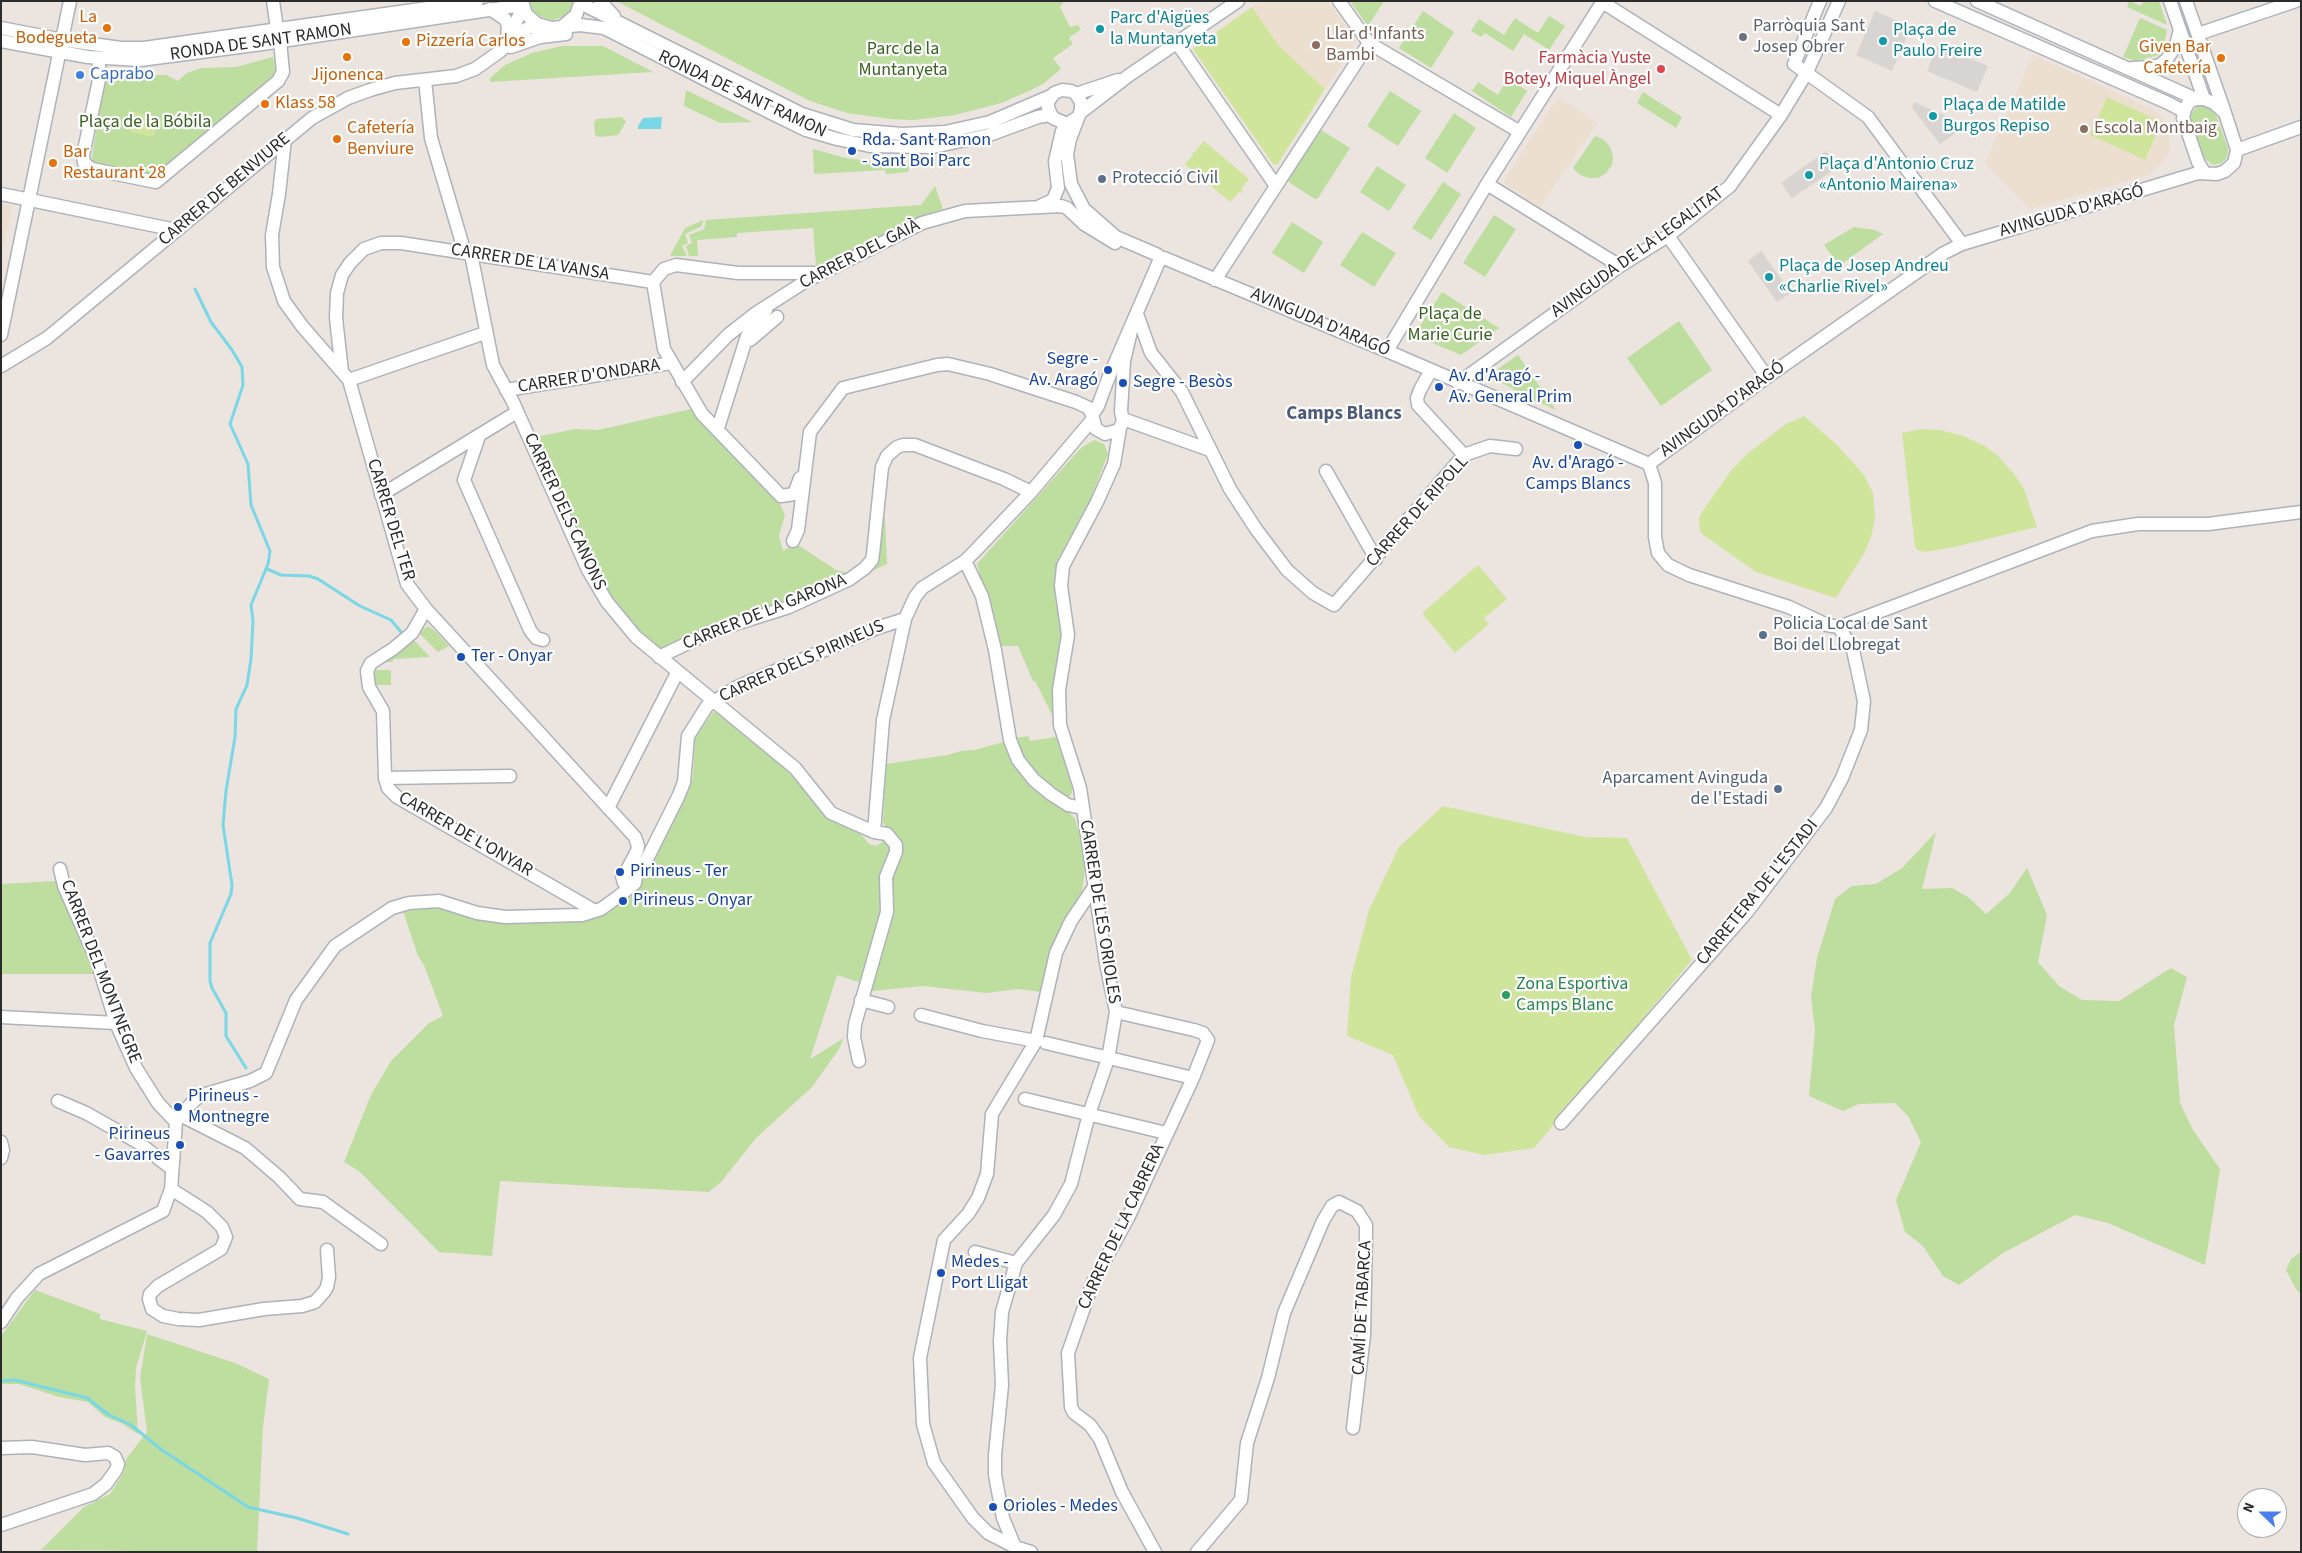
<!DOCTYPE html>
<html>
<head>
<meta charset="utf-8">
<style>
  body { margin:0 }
  #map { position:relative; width:2302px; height:1553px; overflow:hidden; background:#ece4de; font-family:"Source Sans 3",sans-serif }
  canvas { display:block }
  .frame { position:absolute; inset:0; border:2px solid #2b2b2b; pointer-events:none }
  .north { position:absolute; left:2237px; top:1488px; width:50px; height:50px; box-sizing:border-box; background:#fff; border:1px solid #aaa; border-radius:50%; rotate:292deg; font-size:14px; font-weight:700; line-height:20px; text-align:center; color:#2b2b2b }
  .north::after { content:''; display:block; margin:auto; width:18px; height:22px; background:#4a7eed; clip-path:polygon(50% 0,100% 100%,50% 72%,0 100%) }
</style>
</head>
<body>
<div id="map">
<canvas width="2302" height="1553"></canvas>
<div class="frame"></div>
<div class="north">N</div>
</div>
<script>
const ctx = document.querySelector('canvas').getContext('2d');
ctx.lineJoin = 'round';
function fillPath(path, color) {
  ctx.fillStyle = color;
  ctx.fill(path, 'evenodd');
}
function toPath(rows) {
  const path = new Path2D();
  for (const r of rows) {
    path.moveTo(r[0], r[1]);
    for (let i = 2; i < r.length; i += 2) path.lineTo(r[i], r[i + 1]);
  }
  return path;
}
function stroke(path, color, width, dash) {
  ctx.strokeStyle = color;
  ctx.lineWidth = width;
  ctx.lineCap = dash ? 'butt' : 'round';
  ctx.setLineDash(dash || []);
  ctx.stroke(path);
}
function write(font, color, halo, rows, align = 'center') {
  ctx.font = font + ' "Source Sans 3",sans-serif';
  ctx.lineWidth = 4.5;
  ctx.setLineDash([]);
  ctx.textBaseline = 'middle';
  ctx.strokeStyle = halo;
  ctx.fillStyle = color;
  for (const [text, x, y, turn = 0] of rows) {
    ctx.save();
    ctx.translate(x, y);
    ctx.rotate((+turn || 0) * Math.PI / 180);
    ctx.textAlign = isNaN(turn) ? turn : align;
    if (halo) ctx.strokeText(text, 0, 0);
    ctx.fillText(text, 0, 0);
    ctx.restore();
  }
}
fillPath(toPath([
  [1261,1,1328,1,1355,40,1354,45,1325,89,1279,46,1252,7],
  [2033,55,2158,112,2166,123,2170,135,2169,152,2162,164,2148,175,2031,209,1985,163],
  [1558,97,1597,123,1540,207,1505,184,1505,179],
  [1,204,12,206,1,259]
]), '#ecdfcf');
fillPath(toPath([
  [530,1,574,1,571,10,566,16,552,20,539,16,533,10],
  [616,1,1064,1,1060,7,1070,27,1078,25,1081,29,1069,38,1073,44,1053,58,1061,69,1043,84,1031,90,1001,103,955,115,913,120,890,119,847,113,810,101],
  [1350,1,1384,1,1368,26],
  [2129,1,2141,6,2144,1,2159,1,2167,25,2127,7],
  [1423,11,1454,32,1431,68,1399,48],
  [1549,16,1565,26,1549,50,1524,34,1513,51,1485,33,1481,37,1471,31,1479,19,1504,35,1515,18,1538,33],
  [2140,18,2167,30,2164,45,2158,55,2137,61,2123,57],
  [562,46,603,46,653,72,490,82,490,78,505,65,532,53],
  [273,57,276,73,157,174,152,176,91,163,104,83,114,75,166,75,178,81,187,73,201,68,236,67],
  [1508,78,1527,91,1511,117,1472,91,1478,82,1498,95],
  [686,90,752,122,720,123,684,106],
  [1390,91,1421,111,1398,146,1367,126],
  [1643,92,1682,117,1676,128,1637,103],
  [2198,106,2206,106,2215,112,2228,149,2227,157,2222,163,2213,165,2205,159,2190,120,2192,112],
  [1454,113,1476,128,1447,173,1425,158],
  [622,117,626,122,618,135,599,137,595,135,594,122,597,119],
  [1321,130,1350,148,1318,198,1315,199,1290,183,1288,180],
  [1595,136,1604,140,1610,147,1613,156,1612,165,1606,173,1598,178,1589,178,1580,175,1573,168],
  [813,149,846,158,888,164,910,164,908,172,886,174,885,170,814,174],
  [1377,166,1406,185,1389,211,1360,192],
  [1443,182,1461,194,1431,240,1412,228],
  [935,186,943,209,915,218,821,265,816,266,813,228,737,233,737,237,697,240,698,256,689,256,686,246,692,243,689,235,704,229,706,220,921,205],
  [1494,215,1516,229,1485,277,1463,263],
  [703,220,702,226,685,234,688,243,682,246,687,256,670,256,685,228],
  [1292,222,1323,242,1304,273,1272,253],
  [1854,227,1875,230,1883,234,1839,266,1824,245],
  [1362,232,1396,253,1374,287,1340,265],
  [1442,292,1499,328,1461,355,1414,335],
  [1679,321,1712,370,1661,406,1627,358],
  [1518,355,1535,380,1556,410,1529,398,1495,379,1498,369],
  [691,409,707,428,780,504,785,515,779,536,783,551,795,543,836,570,848,573,773,607,662,650,652,644,629,620,613,601,598,575,536,437,575,429,598,430],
  [1094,440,1104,444,1108,454,1090,500,1059,557,1054,579,1055,598,1060,619,1060,642,1054,679,1052,715,1035,681,1033,681,1018,646,999,646,977,564,1081,448],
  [883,517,885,517,887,564,872,571,878,562],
  [428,626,435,631,449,646,438,652,419,633],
  [414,640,430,657,394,659,392,662,382,662,395,656],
  [375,670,391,670,391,685,375,685,373,677],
  [713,712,719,713,786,769,828,819,860,833,869,844,877,846,886,839,891,847,883,916,862,983,837,975,810,1059,844,1038,839,1049,812,1087,756,1138,721,1182,709,1192,500,1181,492,1256,439,1252,359,1171,344,1162,371,1095,391,1061,429,1023,443,1016,424,965,418,956,403,911,438,908,517,923,587,920,607,912,636,892,654,861,689,790,693,776,695,738],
  [1028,736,1030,741,1056,737,1072,785,1072,793,1070,796,1061,796,1027,765,1015,738],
  [1007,741,1075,819,1080,835,1085,869,1082,892,1042,992,1017,989,986,993,923,986,872,991,896,837,883,823,886,764,948,755,961,751,975,750],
  [1936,832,1922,889,1952,888,1968,897,1986,914,2009,894,2027,868,2047,915,2038,962,2059,986,2082,1000,2119,1001,2171,968,2187,977,2174,1025,2180,1103,2193,1130,2220,1169,2205,1265,2108,1223,2075,1215,2003,1253,1959,1285,1943,1276,1923,1246,1905,1232,1896,1200,1921,1142,1908,1116,1895,1103,1859,1104,1843,1111,1809,1096,1815,1030,1811,997,1817,958,1835,899,1852,886,1876,884,1902,868],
  [56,881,96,974,1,974,1,884],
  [2301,1252,2301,1294,2296,1289,2286,1270,2291,1259],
  [35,1290,100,1314,100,1319,147,1331,136,1368,135,1386,138,1434,123,1424,105,1417,88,1402,59,1397,19,1384,1,1384,1,1336],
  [147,1334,235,1363,269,1379,263,1427,257,1552,41,1550,84,1507,110,1494,124,1472,126,1459,147,1432,140,1378]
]), '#bdde9f');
fillPath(toPath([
  [1252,7,1279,46,1325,89,1277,165,1273,164,1193,49],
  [2107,97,2162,122,2145,160,2090,135],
  [134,112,159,117,154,137,130,132],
  [1204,141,1249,179,1241,189,1243,192,1241,193,1239,192,1230,202,1185,164,1194,154,1191,152,1195,152],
  [1804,416,1835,443,1864,475,1873,493,1875,517,1872,534,1865,552,1836,598,1756,572,1709,539,1701,533,1699,524,1700,515,1730,472,1747,454,1786,424],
  [1920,429,1940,430,1963,436,1985,446,1998,456,2015,475,2024,489,2037,527,1954,547,1924,552,1918,550,1915,547,1902,433],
  [1478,565,1507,599,1484,618,1489,624,1455,653,1422,613],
  [1443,806,1585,837,1627,838,1692,960,1534,1148,1484,1155,1449,1147,1419,1116,1393,1055,1347,1036,1351,977,1369,910,1399,847]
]), '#cfe59b');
fillPath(toPath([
  [1875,11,1911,27,1892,71,1856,55],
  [1938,45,1988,66,1977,92,1927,71],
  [1914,102,1967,125,1940,144,1912,108],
  [1826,151,1838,167,1792,198,1781,183],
  [1761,251,1791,293,1777,302,1748,261]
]), '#d8d4d1');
fillPath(toPath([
  [662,117,661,129,638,129,638,126,643,118]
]), '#79d7e6');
stroke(toPath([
  [195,289,211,322,232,350,242,367,243,385,230,424,248,464,251,505,270,551,268,564,251,605,253,621,251,659,247,685,236,709,235,737,226,791,223,825,232,885,231,894,210,943,210,981,212,988,226,1013,226,1036,246,1068],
  [267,569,281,575,309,576,318,579,360,606,391,620,401,632],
  [1,1381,15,1380,87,1398,109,1415,131,1425,162,1450,248,1507,297,1518,348,1534]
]), '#79d7e6', 3);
const minor = toPath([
  [273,1,277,29],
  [522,1,526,14,537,24,552,28,580,25,604,28,771,113,806,130,837,139,870,146,933,147,989,135,1038,117,1050,115],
  [584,1,588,7,802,114,853,130,902,134,945,132,990,122,1053,95],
  [600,1,614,16],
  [1339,1,1369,43,1520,132],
  [1820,1,1794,64,1868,117,1962,244],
  [1935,1,2168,103,2183,111],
  [1977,1,2196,99],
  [2170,1,2204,99],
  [2186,1,2224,110],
  [1602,2,1781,115],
  [490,9,505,19,508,25,507,40],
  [563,26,576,15,581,1],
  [1,28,63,40,121,48,144,48,477,1],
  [2198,34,2296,1],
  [1,41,88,57,140,60,262,44,522,5],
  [507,41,523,7],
  [1177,43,1276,186],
  [511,47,540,37,566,34],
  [98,58,100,75,83,155,84,163,92,169,156,182,278,81,283,72,280,41],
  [2132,68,2151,67,2160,65,2167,59,2176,45,2180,29],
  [425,80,431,138,465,253],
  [1076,94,1118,80],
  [1080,113,1128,76,1238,1],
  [1077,118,1067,124,1053,118,1048,108,1048,102,1054,93,1062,90,1071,91,1076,94,1081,102,1081,110,1070,139,1067,154,1071,184,1084,209,1116,237,1158,255,1160,259,1164,258,1387,351,1649,464],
  [285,139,279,194,272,235,273,267,284,301,302,326,349,380,407,584,426,609,635,837,638,846,637,851,627,870,622,876,624,883,631,885],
  [2237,150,2301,127],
  [1487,184,1620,266],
  [1,194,176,230],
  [1040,206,1053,200,1058,188,1055,161,1062,131],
  [1668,236,1767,377],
  [471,254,493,365,513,402,588,570,607,602,636,637,795,768,831,813,874,832,887,834,896,845,896,852,886,877,887,912,855,1024,854,1037,859,1061],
  [1215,280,1369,43],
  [653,282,664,349,702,414,781,496,794,494,800,478],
  [1137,314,1151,353,1182,392,1230,489,1256,529,1287,570,1313,593,1334,605,1464,455,1490,446,1516,449],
  [1132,327,1124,361,1121,411,1123,421,1119,430,1105,434,1096,429,1092,415,1098,406,1108,379,1160,259],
  [1,335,70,1],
  [750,340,777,317],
  [1387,351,1487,184,1603,1],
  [1,366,47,338,312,118,348,98,370,90,395,83,456,76,475,69,499,52,524,30,530,27,544,27],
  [1431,370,1420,390,1417,398,1418,405,1464,455],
  [342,372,336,318,337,293,342,275,350,263,364,249,381,243,401,243,653,282,664,269,676,265,738,273,821,273],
  [349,380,485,333],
  [682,382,728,335,756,313,806,281,922,223,965,211,1061,206,1067,208,1084,224,1115,243],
  [1458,383,1620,266,1668,236,1730,186,1781,115,1807,72,1839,1],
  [506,390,671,363],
  [1123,419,1210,450],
  [718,428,747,336,766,310],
  [479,436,464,480,530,630,536,638,543,640],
  [1649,464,1767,377,1944,253,1962,244,2198,173,2217,174,2225,171,2234,163,2237,150,2225,113,2214,103,2204,99,2196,99,2189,102,2185,109,2183,118,2198,162,2204,172],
  [1649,464,1655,483,1655,537,1658,553,1668,565,1689,575,1789,607,1827,625,1839,627,2092,531,2138,524,2208,524,2301,512],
  [1326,471,1376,559],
  [381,495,517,412],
  [793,541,798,530,810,432,843,388,937,365,948,364,990,374,1076,402,1089,408,1092,415],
  [965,561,982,596,995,650,1010,740,1018,760,1034,780,1051,794,1068,805,1082,808],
  [426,609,412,633,393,649,371,663,367,671,369,687,383,711,385,778,388,788,397,797,595,911],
  [659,657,713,631,789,607,850,579,865,568,872,560,873,554,882,467,887,456,897,447,903,445,915,445,1004,479,1031,492],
  [385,778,510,776],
  [608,808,677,673],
  [874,832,883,720,905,619,915,597,922,588,965,561,977,549,1031,492,1092,420],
  [60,869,64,886,97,961,116,1023,136,1068,158,1103,176,1122],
  [636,875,648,857,679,795,684,782,688,736,707,706,737,687,877,628,905,619],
  [861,1000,888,1007],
  [1116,1012,1194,1030,1203,1033,1208,1040,1193,1078,1128,1218,1093,1282,1068,1353,1071,1407,1074,1413,1090,1425,1100,1439,1122,1492,1155,1552],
  [921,1015,982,1031,1036,1041],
  [1,1017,116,1023],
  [1046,1043,1193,1078],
  [1025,1099,1166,1133],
  [58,1101,86,1113,139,1143,172,1169],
  [180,1115,245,1148,279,1177,300,1199,323,1202,381,1244],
  [1561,1123,1747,912,1826,808,1842,778,1861,730,1864,701,1853,650,1839,627],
  [1,1142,3,1150,1,1158],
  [171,1189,207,1212,222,1227,226,1237,221,1249,158,1286,150,1294,149,1299,152,1309,163,1316,178,1319,199,1320,264,1309,302,1306,315,1302,324,1292,327,1287,329,1277,327,1250],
  [975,1252,1016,1263],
  [1,1322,17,1298,39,1274,163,1211,171,1189,176,1122,180,1115,199,1096,250,1081,266,1073,296,1000,335,946,392,908,409,903,439,901,477,913,505,917,582,915,601,909,619,896,635,883,636,875],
  [1,1448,32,1447,85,1455,108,1453,115,1457,118,1464,116,1470,106,1484,93,1494,1,1525],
  [1015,1547,1003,1518,995,1475,995,1455,1002,1385,1000,1341,1002,1312,1016,1263,1054,1215,1071,1184,1089,1114,1108,1059,1116,1012,1106,963,1080,788,1060,725,1059,690,1068,635,1061,586,1063,566,1097,502,1114,464,1120,428],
  [1031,1552,1015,1547,988,1533,973,1518,934,1463,923,1424,920,1358,944,1240,968,1214,978,1198,987,1174,992,1114,1036,1041,1056,953,1071,921,1094,887],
  [1197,1552,1241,1500,1247,1443,1268,1378,1284,1313,1323,1221,1332,1206,1339,1202,1357,1211,1366,1225,1366,1232,1364,1335,1353,1428]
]);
stroke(minor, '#aeb2ba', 15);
stroke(minor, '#fff', 12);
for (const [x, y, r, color] of [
  [107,28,5,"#e8710a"],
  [1100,29,5,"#0f9aa8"],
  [1743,37,5,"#6b7280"],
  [1883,41,5,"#0f9aa8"],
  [406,42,5,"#e8710a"],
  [1316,45,5,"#8d6e63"],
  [347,57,5,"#e8710a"],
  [2221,58,5,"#e8710a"],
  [1661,69,5,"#e0444e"],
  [80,75,5,"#3f7fe0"],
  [265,104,5,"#e8710a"],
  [1933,116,5,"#0f9aa8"],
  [2084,129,5,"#8d6e63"],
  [337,139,5,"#e8710a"],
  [852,151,5,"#1a4fb4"],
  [53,163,5,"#e8710a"],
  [1809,175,5,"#0f9aa8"],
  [1102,179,5,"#5c6f8a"],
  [1769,277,5,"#0f9aa8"],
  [1108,370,5,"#1a4fb4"],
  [1123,383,5,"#1a4fb4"],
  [1439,387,5,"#1a4fb4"],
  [1578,445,5,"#1a4fb4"],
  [1763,635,5,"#5c6f8a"],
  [461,657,5,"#1a4fb4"],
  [1778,789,5,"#5c6f8a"],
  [620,872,5,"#1a4fb4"],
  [623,901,5,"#1a4fb4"],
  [1506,995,5,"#2e9e5b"],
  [178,1107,5,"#1a4fb4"],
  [180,1145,5,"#1a4fb4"],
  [941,1273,5,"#1a4fb4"],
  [993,1507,5,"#1a4fb4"]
]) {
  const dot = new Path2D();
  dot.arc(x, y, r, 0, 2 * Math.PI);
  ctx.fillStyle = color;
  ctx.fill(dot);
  stroke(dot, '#fff', 2);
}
write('18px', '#c56008', '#fff', [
  ["La",97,18,"right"],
  ["Bodegueta",97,39,"right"],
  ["Pizzería Carlos",416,42],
  ["Given Bar",2211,48,"right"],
  ["Cafetería",2211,69,"right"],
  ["Jijonenca",347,76,"center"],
  ["Klass 58",275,104],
  ["Cafetería",347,129],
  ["Benviure",347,150],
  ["Bar",63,153],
  ["Restaurant 28",63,174]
], 'left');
write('18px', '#0d838f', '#fff', [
  ["Parc d'Aigües",1110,19],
  ["la Muntanyeta",1110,40],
  ["Plaça de",1893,31],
  ["Paulo Freire",1893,52],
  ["Plaça de Matilde",1943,106],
  ["Burgos Repiso",1943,127],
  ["Plaça d'Antonio Cruz",1819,165],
  ["«Antonio Mairena»",1819,186],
  ["Plaça de Josep Andreu",1779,267],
  ["«Charlie Rivel»",1779,288]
], 'left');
write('18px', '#5b616d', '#fff', [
  ["Parròquia Sant",1753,27],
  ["Josep Obrer",1753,48]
], 'left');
write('18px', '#785e54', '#fff', [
  ["Llar d'Infants",1326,35],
  ["Bambi",1326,56],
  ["Escola Montbaig",2094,129]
], 'left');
write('18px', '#2b2b2b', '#fff', [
  ["RONDA DE SANT RAMON",261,43,-8],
  ["RONDA DE SANT RAMON",742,95,25],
  ["CARRER DE BENVIURE",225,190,-40],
  ["AVINGUDA D'ARAGÓ",2072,212,-16],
  ["AVINGUDA DE LA LEGALITAT",1638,253,-36],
  ["CARRER DEL GAIÀ",860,255,-27],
  ["CARRER DE LA VANSA",530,263,9],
  ["AVINGUDA D'ARAGÓ",1320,323,23],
  ["CARRER D'ONDARA",589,377,-9],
  ["AVINGUDA D'ARAGÓ",1723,410,-36],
  ["CARRER DELS CANONS",564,512,65],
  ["CARRER DE RIPOLL",1418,512,-48],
  ["CARRER DEL TER",390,520,73],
  ["CARRER DE LA GARONA",765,613,-22],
  ["CARRER DELS PIRINEUS",802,662,-24],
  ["CARRER DE L'ONYAR",465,835,30],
  ["CARRETERA DE L'ESTADI",1758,893,-51],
  ["CARRER DE LES ORIOLES",1099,912,81],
  ["CARRER DEL MONTNEGRE",100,972,69],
  ["CARRER DE LA CABRERA",1122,1227,-65],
  ["CAMÍ DE TABARCA",1363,1308,-87]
]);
write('18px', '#376320', '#fff', [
  ["Parc de la",903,50],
  ["Muntanyeta",903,71],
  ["Plaça de la Bóbila",145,123],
  ["Plaça de",1450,315],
  ["Marie Curie",1450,336]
]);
write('18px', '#be3a42', '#fff', [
  ["Farmàcia Yuste",1651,59],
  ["Botey, Miquel Àngel",1651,80]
], 'right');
write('18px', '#366cbe', '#fff', [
  ["Caprabo",90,75]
], 'left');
write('18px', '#164399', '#fff', [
  ["Rda. Sant Ramon",862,141],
  ["- Sant Boi Parc",862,162],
  ["Segre -",1098,360,"right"],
  ["Av. Aragó",1098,381,"right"],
  ["Av. d'Aragó -",1449,377],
  ["Av. General Prim",1449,398],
  ["Segre - Besòs",1133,383],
  ["Av. d'Aragó -",1578,464,"center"],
  ["Camps Blancs",1578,485,"center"],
  ["Ter - Onyar",471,657],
  ["Pirineus - Ter",630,872],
  ["Pirineus - Onyar",633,901],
  ["Pirineus -",188,1097],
  ["Montnegre",188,1118],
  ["Pirineus",170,1135,"right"],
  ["- Gavarres",170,1156,"right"],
  ["Medes -",951,1263],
  ["Port Lligat",951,1284],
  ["Orioles - Medes",1003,1507]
], 'left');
write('18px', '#4e5e75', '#fff', [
  ["Protecció Civil",1112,179],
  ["Policia Local de Sant",1773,625],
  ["Boi del Llobregat",1773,646],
  ["Aparcament Avinguda",1768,779,"right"],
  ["de l'Estadi",1768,800,"right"]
], 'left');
write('18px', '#27864d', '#fff', [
  ["Zona Esportiva",1516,985],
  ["Camps Blanc",1516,1006]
], 'left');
write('bold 19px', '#4e5b78', '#fff', [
  ["Camps Blancs",1344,415]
]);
</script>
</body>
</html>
